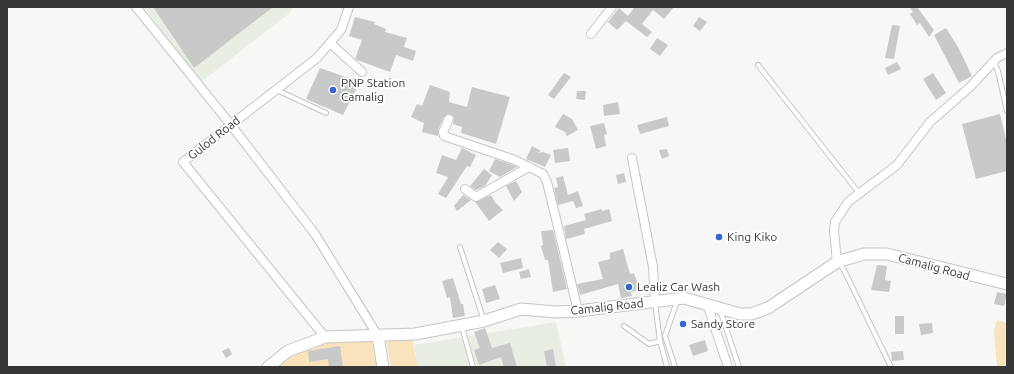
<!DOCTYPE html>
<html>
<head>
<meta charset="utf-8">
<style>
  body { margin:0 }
  #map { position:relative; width:1014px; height:374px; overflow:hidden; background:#f6f8f5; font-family:Ubuntu,sans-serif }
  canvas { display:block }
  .frame { position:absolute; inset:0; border:8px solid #363635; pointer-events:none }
</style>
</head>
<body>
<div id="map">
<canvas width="1014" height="374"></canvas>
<div class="frame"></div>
</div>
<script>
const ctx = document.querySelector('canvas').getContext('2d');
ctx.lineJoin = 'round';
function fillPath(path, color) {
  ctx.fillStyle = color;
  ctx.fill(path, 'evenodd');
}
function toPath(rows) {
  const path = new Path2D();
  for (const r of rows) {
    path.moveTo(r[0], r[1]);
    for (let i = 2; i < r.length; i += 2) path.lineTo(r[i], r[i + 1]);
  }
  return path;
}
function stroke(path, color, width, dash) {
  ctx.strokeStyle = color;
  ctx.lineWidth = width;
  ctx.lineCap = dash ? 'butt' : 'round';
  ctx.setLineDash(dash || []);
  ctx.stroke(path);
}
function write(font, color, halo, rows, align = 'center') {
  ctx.font = font + ' Ubuntu,sans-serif';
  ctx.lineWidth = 3.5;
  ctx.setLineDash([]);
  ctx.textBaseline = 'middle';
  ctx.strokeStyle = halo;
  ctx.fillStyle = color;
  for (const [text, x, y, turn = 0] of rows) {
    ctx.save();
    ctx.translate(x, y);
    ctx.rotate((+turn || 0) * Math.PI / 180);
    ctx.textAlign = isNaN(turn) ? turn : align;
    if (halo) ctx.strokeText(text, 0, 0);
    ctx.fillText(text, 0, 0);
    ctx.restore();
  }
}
fillPath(toPath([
  [144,7,293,7,291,12,201,82],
  [556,322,566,367,418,367,414,345]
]), '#e8eee4');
fillPath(toPath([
  [997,320,1007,323,1007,367,997,367,994,332],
  [411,334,418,367,391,367,385,336],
  [371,336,377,367,268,367,313,340]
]), '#f9e3bd');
fillPath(toPath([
  [153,7,273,7,194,68],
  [635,7,674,7,664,19,653,10,642,24,652,32,647,37,626,21,617,30,608,22,619,8,628,16],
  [912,7,917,7,934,30,929,37,920,23,917,25,910,14,913,12,910,8],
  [355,17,375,22,374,24,386,29,385,32,407,38,404,47,416,51,413,61,396,55,390,72,357,60,355,59,362,40,349,36],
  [699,17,707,22,700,31,693,26],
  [892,25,900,26,894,59,885,58],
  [946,28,958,47,972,76,959,83,934,35],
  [657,38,668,45,660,56,650,49],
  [897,62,901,69,888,75,885,68],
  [320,68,360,82,343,115,306,99],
  [564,73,571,77,554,99,548,95],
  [933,73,946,93,936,100,923,79],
  [430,85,450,92,449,102,467,107,472,87,510,97,496,144,461,133,462,127,453,124,454,118,449,114,444,117,438,130,438,136,422,132,424,123,411,117,417,104,422,106],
  [577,91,586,91,585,100,576,99],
  [618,102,620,114,604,116,603,105],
  [563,114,572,119,578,130,567,136,565,132,555,127],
  [1000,114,1007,144,1007,171,976,179,962,124],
  [667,117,669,126,640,134,637,125],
  [604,123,607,134,604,135,606,146,596,149,590,126],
  [532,146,541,151,537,153,543,152,551,155,545,167,526,159],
  [462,148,476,155,470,167,467,166,446,198,438,194,448,177,436,173,442,155,456,160],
  [568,148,570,161,555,163,553,150],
  [667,149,669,156,662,159,659,150],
  [495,159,513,165,517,167,500,177,489,171],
  [484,169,492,175,485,186,476,190,470,186],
  [624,173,626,182,618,184,616,175],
  [563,176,568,195,578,191,583,206,576,208,573,201,558,205,554,188,558,187,556,178],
  [516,181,522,192,514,201,506,186],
  [463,195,471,200,457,211,454,206],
  [491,195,495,202,503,210,489,221,475,202],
  [602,209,602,211,609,209,612,221,584,229,585,234,566,239,564,226,586,220,584,214],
  [553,230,567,289,553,292,548,260,545,260,541,246,543,245,541,231],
  [498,242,507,249,499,258,490,250],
  [623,249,630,274,634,273,640,290,631,292,632,296,621,298,618,284,580,295,577,284,603,279,598,262,610,259,610,253],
  [521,258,523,268,503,273,500,263],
  [877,265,887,266,885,280,891,281,889,292,871,290],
  [529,269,531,277,521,279,519,272],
  [453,278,461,304,463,304,465,316,453,318,450,297,447,298,442,281],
  [495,285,500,299,486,303,482,289],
  [997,292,1007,294,1004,306,994,304],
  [895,316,904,316,904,334,895,334],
  [932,323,933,333,921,335,919,324],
  [485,328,492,348,510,343,517,367,504,367,501,357,479,365,474,350,480,348,474,332],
  [705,340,708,351,693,356,689,345],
  [340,346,343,367,329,367,328,359,309,362,308,351],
  [229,348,232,354,226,358,222,351],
  [553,349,556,367,547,367,544,351],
  [903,351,904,360,892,361,891,352]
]), '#c7cac8');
const lane = toPath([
  [994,62,998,71,1007,111],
  [758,65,859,193],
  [277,90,326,113],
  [460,247,484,321],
  [838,262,844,270,891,367],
  [655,303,660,341,667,367],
  [720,310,739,367],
  [624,326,649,344,660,341],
  [462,327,473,367],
  [675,367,665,336,677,301]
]);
const street = toPath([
  [136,7,231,125,315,234,378,336],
  [591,34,612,7],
  [330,43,362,72],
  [449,119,443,132,444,136,515,160,543,174,547,182,557,223,578,311],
  [632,158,653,267,655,302],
  [465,189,476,197,529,167],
  [837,262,834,231,835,222,848,202,897,165,930,122,969,88,997,58,1007,53],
  [707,304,728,367],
  [325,337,183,162,317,58,341,30,349,7]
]);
const secondary = toPath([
  [378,336,383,367],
  [268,367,288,351,325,337,415,334,484,321,521,309,556,312,578,311,684,298,740,314,751,314,768,308,837,262,864,254,887,254,1007,284]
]);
stroke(lane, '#c5c6c3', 6);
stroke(street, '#c5c6c3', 10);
stroke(secondary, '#c5c6c3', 13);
stroke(lane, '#fff', 4);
stroke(street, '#fff', 8);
stroke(secondary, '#fff', 11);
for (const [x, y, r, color] of [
  [333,90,4,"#3466d6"],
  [719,237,4,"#3466d6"],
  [629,287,4,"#3466d6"],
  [683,324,4,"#3466d6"]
]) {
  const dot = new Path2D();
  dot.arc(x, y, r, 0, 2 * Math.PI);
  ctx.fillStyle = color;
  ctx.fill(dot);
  stroke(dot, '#fff', 1.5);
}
write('12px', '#363635', '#fff', [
  ["PNP Station",341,83],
  ["Camalig",341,97],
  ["King Kiko",727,237],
  ["Lealiz Car Wash",637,287],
  ["Sandy Store",691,324]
], 'left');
write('12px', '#363635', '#fff', [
  ["Gulod Road",214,138,-38],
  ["Camalig Road",934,267,15],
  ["Camalig Road",607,307,-6]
]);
</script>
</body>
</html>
